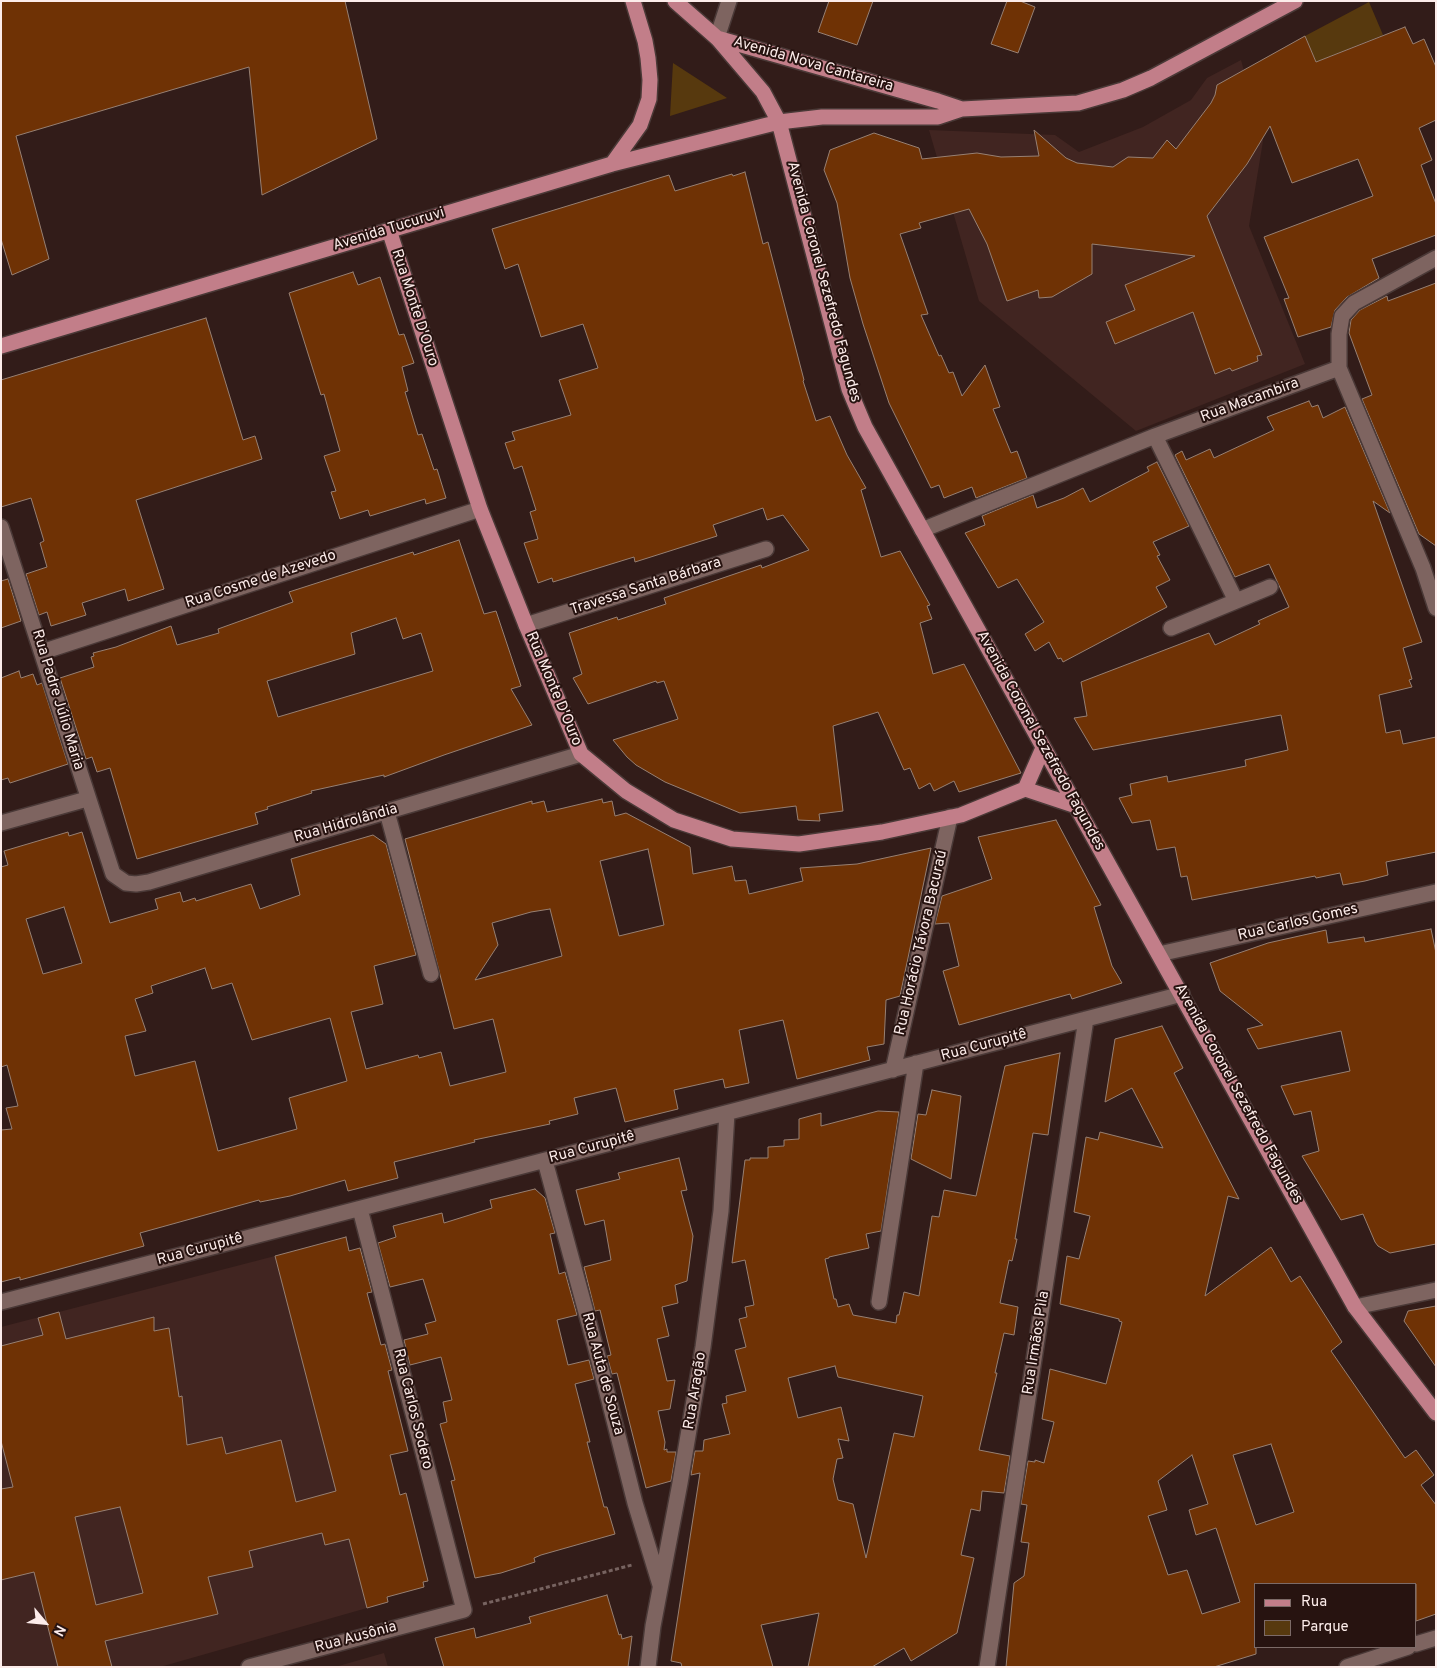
<!DOCTYPE html>
<html>
<head>
<meta charset="utf-8">
<style>
  body { margin:0 }
  #map { position:relative; width:1437px; height:1668px; overflow:hidden; background:#321c19; font-family:Overpass,sans-serif }
  canvas { display:block }
  .frame { position:absolute; inset:0; border:2px solid #fcecea; pointer-events:none }
  .legend { position:absolute; left:1254px; top:1583px; width:162px; height:65px; box-sizing:border-box; background:#271310; border:1px solid #7c6a67; margin:0; padding:6px 9px; list-style:none; font-size:15px; color:#fcecea }
  .legend li { display:flex; align-items:center; gap:10px; height:25px }
  .legend b { width:25px; border:1px solid #7c6a67 }
  .north { position:absolute; left:20px; top:1598px; width:50px; height:50px; -webkit-text-stroke:4px #271310; paint-order:stroke; rotate:118deg; font-size:14px; font-weight:700; line-height:20px; text-align:center; color:#fcecea }
  .north::after { content:''; display:block; margin:auto; width:18px; height:22px; background:#fcecea; clip-path:polygon(50% 0,100% 100%,50% 72%,0 100%) }
</style>
</head>
<body>
<div id="map">
<canvas width="1437" height="1668"></canvas>
<div class="frame"></div>
<ul class="legend">
<li><b style="height:6px;background:#c27e89"></b>Rua</li>
<li><b style="height:14px;background:#57390e"></b>Parque</li>
</ul>
<div class="north">N</div>
</div>
<script>
const ctx = document.querySelector('canvas').getContext('2d');
ctx.lineJoin = 'round';
function fillPath(path, color) {
  ctx.fillStyle = color;
  ctx.fill(path, 'evenodd');
}
function toPath(rows) {
  const path = new Path2D();
  for (const r of rows) {
    path.moveTo(r[0], r[1]);
    for (let i = 2; i < r.length; i += 2) path.lineTo(r[i], r[i + 1]);
  }
  return path;
}
function stroke(path, color, width, dash) {
  ctx.strokeStyle = color;
  ctx.lineWidth = width;
  ctx.lineCap = dash ? 'butt' : 'round';
  ctx.setLineDash(dash || []);
  ctx.stroke(path);
}
function write(font, color, halo, rows, align = 'center') {
  ctx.font = font + ' Overpass,sans-serif';
  ctx.lineWidth = 4;
  ctx.setLineDash([]);
  ctx.textBaseline = 'middle';
  ctx.strokeStyle = halo;
  ctx.fillStyle = color;
  for (const [text, x, y, turn = 0] of rows) {
    ctx.save();
    ctx.translate(x, y);
    ctx.rotate((+turn || 0) * Math.PI / 180);
    ctx.textAlign = isNaN(turn) ? turn : align;
    if (halo) ctx.strokeText(text, 0, 0);
    ctx.fillText(text, 0, 0);
    ctx.restore();
  }
}
fillPath(toPath([
  [1241,60,1263,141,1249,226,1305,364,1136,431,979,301,929,130,1055,135,1079,152,1143,127,1191,100,1207,78],
  [275,1256,367,1608,160,1667,1,1667,1,1327],
  [384,1653,388,1667,335,1667]
]), '#412521');
fillPath(toPath([
  [1369,2,1383,35,1316,62,1305,36],
  [673,63,727,98,670,116]
]), '#57390e');
const building = toPath([
  [1,1,345,1,377,139,262,195,249,67,16,136,49,259,12,275,1,239,1,1],
  [829,1,873,1,857,45,818,32,829,1],
  [1007,1,1020,1,1035,7,1018,53,991,44,1007,1],
  [1405,27,1413,44,1424,39,1436,67,1436,120,1419,128,1432,160,1421,165,1436,204,1436,235,1372,259,1379,278,1347,297,1335,310,1331,327,1298,337,1284,299,1289,298,1264,237,1373,196,1358,159,1292,183,1270,126,1247,164,1207,216,1262,355,1257,356,1258,361,1232,371,1230,368,1215,374,1193,312,1115,344,1106,322,1135,310,1125,285,1195,256,1092,244,1092,274,1052,297,1039,298,1038,290,1007,301,987,244,969,209,919,223,921,228,900,234,928,314,921,315,939,356,941,355,949,373,953,372,962,396,985,365,1000,407,993,409,1011,453,1017,451,1027,478,976,498,972,487,944,498,939,485,931,488,889,403,863,324,850,278,837,203,824,170,830,150,874,133,919,148,922,159,977,153,1001,157,1039,156,1034,130,1066,158,1077,163,1113,167,1128,157,1153,158,1167,140,1176,149,1211,103,1215,95,1217,85,1305,36,1316,62,1405,27],
  [745,172,763,244,768,242,804,380,803,381,816,421,830,416,847,455,866,488,861,490,881,557,900,551,930,605,927,606,932,619,920,623,933,674,964,664,1021,773,959,792,954,781,934,791,930,783,919,789,910,768,904,770,878,712,833,726,843,811,819,814,820,821,798,820,796,806,740,813,665,782,636,765,627,757,613,740,678,719,664,681,657,683,656,681,588,704,573,678,582,674,569,633,617,617,618,620,666,604,664,598,761,565,762,568,809,550,783,515,767,520,763,508,713,525,717,536,635,562,634,557,553,582,552,578,538,583,524,543,538,539,530,512,536,510,522,466,514,469,505,443,515,440,512,432,571,415,559,380,598,368,583,324,541,337,518,264,505,269,492,229,669,175,675,191,732,174,733,176,745,172],
  [353,272,358,285,380,277,399,335,404,334,414,363,402,367,408,391,405,392,418,435,422,434,434,470,437,469,446,498,426,504,425,499,370,516,368,510,340,519,331,492,336,491,324,456,340,451,324,394,321,395,289,293,353,272],
  [1436,283,1436,546,1419,534,1362,399,1372,395,1349,333,1351,320,1360,310,1387,296,1388,301,1436,283],
  [206,318,243,440,255,436,262,459,136,500,164,589,128,601,125,589,82,603,86,615,51,626,47,612,39,615,26,574,47,567,40,543,44,541,31,498,1,507,1,380,206,318],
  [1309,401,1312,407,1318,405,1323,418,1345,407,1390,513,1373,501,1422,642,1403,648,1412,679,1409,680,1412,687,1379,695,1386,733,1400,730,1403,744,1436,737,1436,852,1386,862,1388,875,1365,881,1343,885,1340,873,1316,878,1315,876,1192,900,1187,876,1181,877,1175,847,1157,850,1150,820,1132,823,1119,798,1132,795,1130,784,1167,776,1168,782,1246,766,1245,760,1288,750,1281,715,1093,750,1074,718,1087,716,1081,682,1209,633,1215,645,1260,624,1258,621,1289,607,1269,564,1235,577,1175,455,1182,451,1186,460,1210,449,1214,458,1274,430,1267,417,1309,401],
  [1157,462,1189,526,1153,542,1160,555,1157,556,1170,580,1156,587,1167,607,1063,662,1061,658,1058,659,1049,642,1035,651,1025,634,1044,622,1017,579,998,588,965,533,985,525,982,516,1033,495,1037,508,1064,498,1083,488,1090,502,1149,471,1147,467,1157,462],
  [459,540,484,614,496,611,521,686,511,689,532,725,444,755,384,777,384,775,311,791,312,793,267,807,268,809,255,813,258,824,137,859,110,768,97,772,92,757,86,759,60,678,94,667,91,657,94,656,93,653,116,647,171,626,177,645,219,633,218,629,293,602,289,592,413,552,414,555,459,540],
  [396,618,403,639,421,633,433,671,278,717,267,681,355,654,351,633,396,618],
  [8,579,21,621,1,628,1,581,8,579],
  [19,671,21,678,33,674,37,685,42,683,68,764,10,783,8,778,1,780,1,678,19,671],
  [602,799,603,803,612,801,615,816,626,813,690,847,693,874,732,866,735,881,746,880,749,894,803,881,800,868,857,864,931,848,900,996,886,1000,884,1044,867,1047,870,1060,797,1079,783,1020,739,1030,749,1083,725,1088,723,1079,674,1090,678,1109,625,1122,616,1088,574,1098,578,1114,549,1121,550,1124,474,1140,475,1142,394,1162,398,1178,348,1191,345,1180,290,1196,260,1202,259,1200,140,1233,144,1246,20,1280,20,1277,1,1282,1,1130,12,1129,6,1108,18,1106,7,1065,1,1067,1,867,8,865,4,851,68,832,69,836,82,832,110,923,158,909,155,899,180,892,183,902,195,898,196,901,251,884,260,909,300,895,291,859,373,835,386,844,416,955,374,966,383,1004,351,1012,366,1069,418,1055,419,1058,441,1052,450,1086,506,1072,493,1019,454,1029,405,839,532,801,532,804,544,801,547,812,602,799],
  [648,849,664,925,619,936,600,861,648,849],
  [64,907,82,963,43,974,26,919,64,907],
  [550,909,562,956,475,980,498,945,492,923,531,912,550,909],
  [205,968,212,989,232,983,252,1040,330,1018,347,1081,289,1098,297,1129,218,1151,195,1061,135,1076,125,1036,146,1031,135,999,153,993,151,986,205,968],
  [1056,820,1101,905,1094,907,1112,966,1122,983,1072,999,1070,994,959,1025,943,971,959,966,949,923,935,924,942,896,992,879,978,837,1056,820],
  [1431,929,1436,953,1436,1244,1390,1253,1378,1246,1375,1242,1363,1214,1341,1220,1302,1156,1319,1151,1311,1111,1294,1115,1281,1086,1350,1071,1341,1031,1258,1049,1247,1029,1263,1025,1220,991,1210,963,1268,943,1326,930,1328,943,1364,937,1365,942,1431,929],
  [1162,1026,1183,1068,1174,1073,1239,1199,1228,1196,1205,1296,1271,1247,1291,1282,1300,1276,1342,1342,1331,1351,1349,1377,1405,1458,1416,1450,1434,1475,1421,1485,1436,1505,1436,1614,1416,1621,1416,1584,1256,1584,1256,1654,1214,1667,1006,1667,1014,1583,1024,1576,1029,1543,1021,1542,1027,1505,1021,1504,1028,1461,1035,1462,1035,1460,1044,1463,1054,1422,1042,1419,1050,1369,1106,1384,1122,1322,1119,1321,1119,1319,1060,1304,1067,1256,1079,1259,1090,1216,1074,1212,1086,1137,1098,1140,1100,1132,1163,1148,1132,1088,1105,1102,1115,1039,1162,1026],
  [1271,1444,1294,1512,1256,1525,1233,1455,1271,1444],
  [1192,1455,1208,1504,1189,1510,1196,1535,1216,1528,1240,1602,1202,1614,1187,1570,1168,1575,1148,1516,1167,1510,1158,1481,1192,1455],
  [1060,1053,1048,1135,1033,1133,1015,1239,1017,1239,1012,1261,1009,1260,1000,1303,1018,1307,1014,1335,1004,1333,995,1373,997,1373,979,1450,1010,1456,1004,1493,982,1491,980,1511,971,1509,961,1555,974,1558,957,1633,911,1661,904,1648,872,1667,808,1667,819,1613,761,1625,773,1667,682,1667,681,1663,671,1661,700,1473,691,1475,695,1451,703,1451,704,1440,730,1434,722,1404,727,1403,726,1396,746,1391,735,1350,746,1347,739,1319,747,1317,745,1307,754,1305,745,1260,732,1263,745,1160,750,1160,750,1158,768,1158,768,1147,784,1146,784,1140,799,1139,799,1119,821,1113,821,1126,878,1111,899,1112,881,1231,866,1234,869,1248,829,1257,829,1258,825,1259,834,1299,836,1299,838,1307,849,1304,853,1315,896,1323,897,1315,899,1315,904,1292,919,1296,932,1216,939,1217,944,1190,976,1196,1005,1066,1060,1053],
  [835,1366,838,1377,923,1396,914,1437,894,1433,866,1558,853,1504,838,1500,833,1479,837,1459,843,1458,838,1439,849,1441,841,1407,798,1418,788,1378,835,1366],
  [932,1090,961,1096,951,1179,911,1159,918,1114,926,1115,932,1090],
  [679,1158,687,1190,681,1191,693,1236,687,1281,675,1285,678,1303,662,1307,669,1336,657,1339,667,1381,675,1380,670,1409,658,1411,665,1442,664,1450,667,1449,667,1452,676,1452,671,1481,646,1488,617,1373,612,1374,607,1356,611,1355,600,1310,595,1311,584,1267,611,1260,604,1220,585,1225,576,1190,620,1179,618,1173,679,1158],
  [535,1189,545,1198,555,1233,550,1234,559,1274,565,1272,577,1315,557,1320,568,1365,589,1360,594,1379,575,1384,590,1442,587,1442,604,1507,607,1507,615,1534,541,1555,534,1558,535,1562,501,1573,475,1578,451,1481,455,1480,440,1424,447,1422,443,1402,452,1400,441,1357,410,1365,404,1340,428,1334,425,1324,436,1321,423,1279,390,1287,378,1243,396,1237,393,1226,442,1213,444,1223,492,1208,490,1200,535,1189],
  [346,1237,349,1251,360,1248,372,1292,367,1293,381,1345,385,1344,392,1370,388,1371,408,1451,390,1455,400,1495,406,1493,428,1581,423,1582,424,1587,387,1597,388,1602,367,1608,349,1539,325,1545,322,1533,249,1551,253,1567,208,1577,218,1614,105,1641,112,1667,58,1667,34,1572,1,1580,1,1489,13,1487,1,1441,1,1346,43,1335,38,1318,59,1312,66,1339,154,1317,154,1331,169,1328,179,1397,182,1396,187,1445,222,1437,226,1454,281,1440,296,1502,336,1491,275,1256,346,1237],
  [120,1507,143,1593,96,1605,75,1517,120,1507],
  [1436,1306,1436,1367,1404,1321,1408,1311,1436,1306],
  [607,1595,619,1635,621,1634,622,1639,632,1636,628,1667,444,1667,435,1638,474,1628,476,1638,531,1623,529,1617,607,1595]
]);
fillPath(building, '#6f3205');
stroke(building, '#978073', 1);
const minor = toPath([
  [717,38,729,1],
  [1339,368,1339,334,1342,316,1354,303,1436,258],
  [1155,436,1236,601],
  [1,527,113,874,126,883,136,884,149,882,581,754],
  [922,530,1155,436,1339,368,1423,568,1436,608],
  [526,625,766,549],
  [1171,628,1270,587],
  [42,652,480,509],
  [387,812,431,974],
  [1,823,87,799],
  [1159,954,1436,892],
  [893,1070,950,817],
  [545,1161,596,1349,635,1503,660,1585],
  [1,1302,1182,994],
  [879,1302,916,1063],
  [1355,1307,1436,1290],
  [1416,1644,1436,1638],
  [249,1667,464,1610,360,1209],
  [648,1667,653,1626,680,1483,703,1347,721,1211,727,1113],
  [987,1667,1086,1019],
  [1347,1667,1408,1647]
]);
const major = toPath([
  [675,1,717,38,938,101,962,109],
  [717,38,763,92,779,122,849,389,865,427,1355,1307,1436,1413],
  [612,164,640,125,649,99,650,80,648,58,645,41,633,1],
  [389,230,480,509,526,625,581,754,626,791,674,820,732,839,799,844,882,832,961,815,1025,789,1076,806],
  [1,346,612,164,779,122,822,117,938,117,962,109,1078,103,1123,90,1151,78,1295,1],
  [1025,789,1043,748]
]);
stroke(minor, '#4a3937', 18);
stroke(major, '#4a3937', 18);
stroke(toPath([
  [483,1604,632,1565]
]), '#776360', 3, [4, 2.5]);
stroke(minor, '#7e6460', 15);
stroke(major, '#c27e89', 15);
write('15px', '#fcecea', '#271310', [
  ["Avenida Nova Cantareira",813,65,16],
  ["Avenida Tucuruvi",389,230,-17],
  ["Avenida Coronel Sezefredo Fagundes",823,282,75],
  ["Rua Monte D'Ouro",414,308,72],
  ["Rua Macambira",1250,401,-20],
  ["Rua Cosme de Azevedo",261,580,-18],
  ["Travessa Santa Bárbara",646,587,-18],
  ["Rua Monte D'Ouro",553,689,67],
  ["Rua Padre Júlio Maria",57,700,73],
  ["Avenida Coronel Sezefredo Fagundes",1040,741,61],
  ["Rua Hidrolândia",346,824,-16],
  ["Rua Carlos Gomes",1298,923,-13],
  ["Rua Horácio Távora Bacuraú",922,943,-77],
  ["Rua Curupitê",984,1046,-15],
  ["Avenida Coronel Sezefredo Fagundes",1238,1094,61],
  ["Rua Curupitê",592,1148,-15],
  ["Rua Curupitê",200,1250,-15],
  ["Rua Irmãos Pìla",1037,1343,-81],
  ["Rua Auta de Souza",602,1374,75],
  ["Rua Aragão",696,1391,-81],
  ["Rua Carlos Sodero",412,1409,76],
  ["Rua Ausônia",356,1638,-15]
]);
</script>
</body>
</html>
